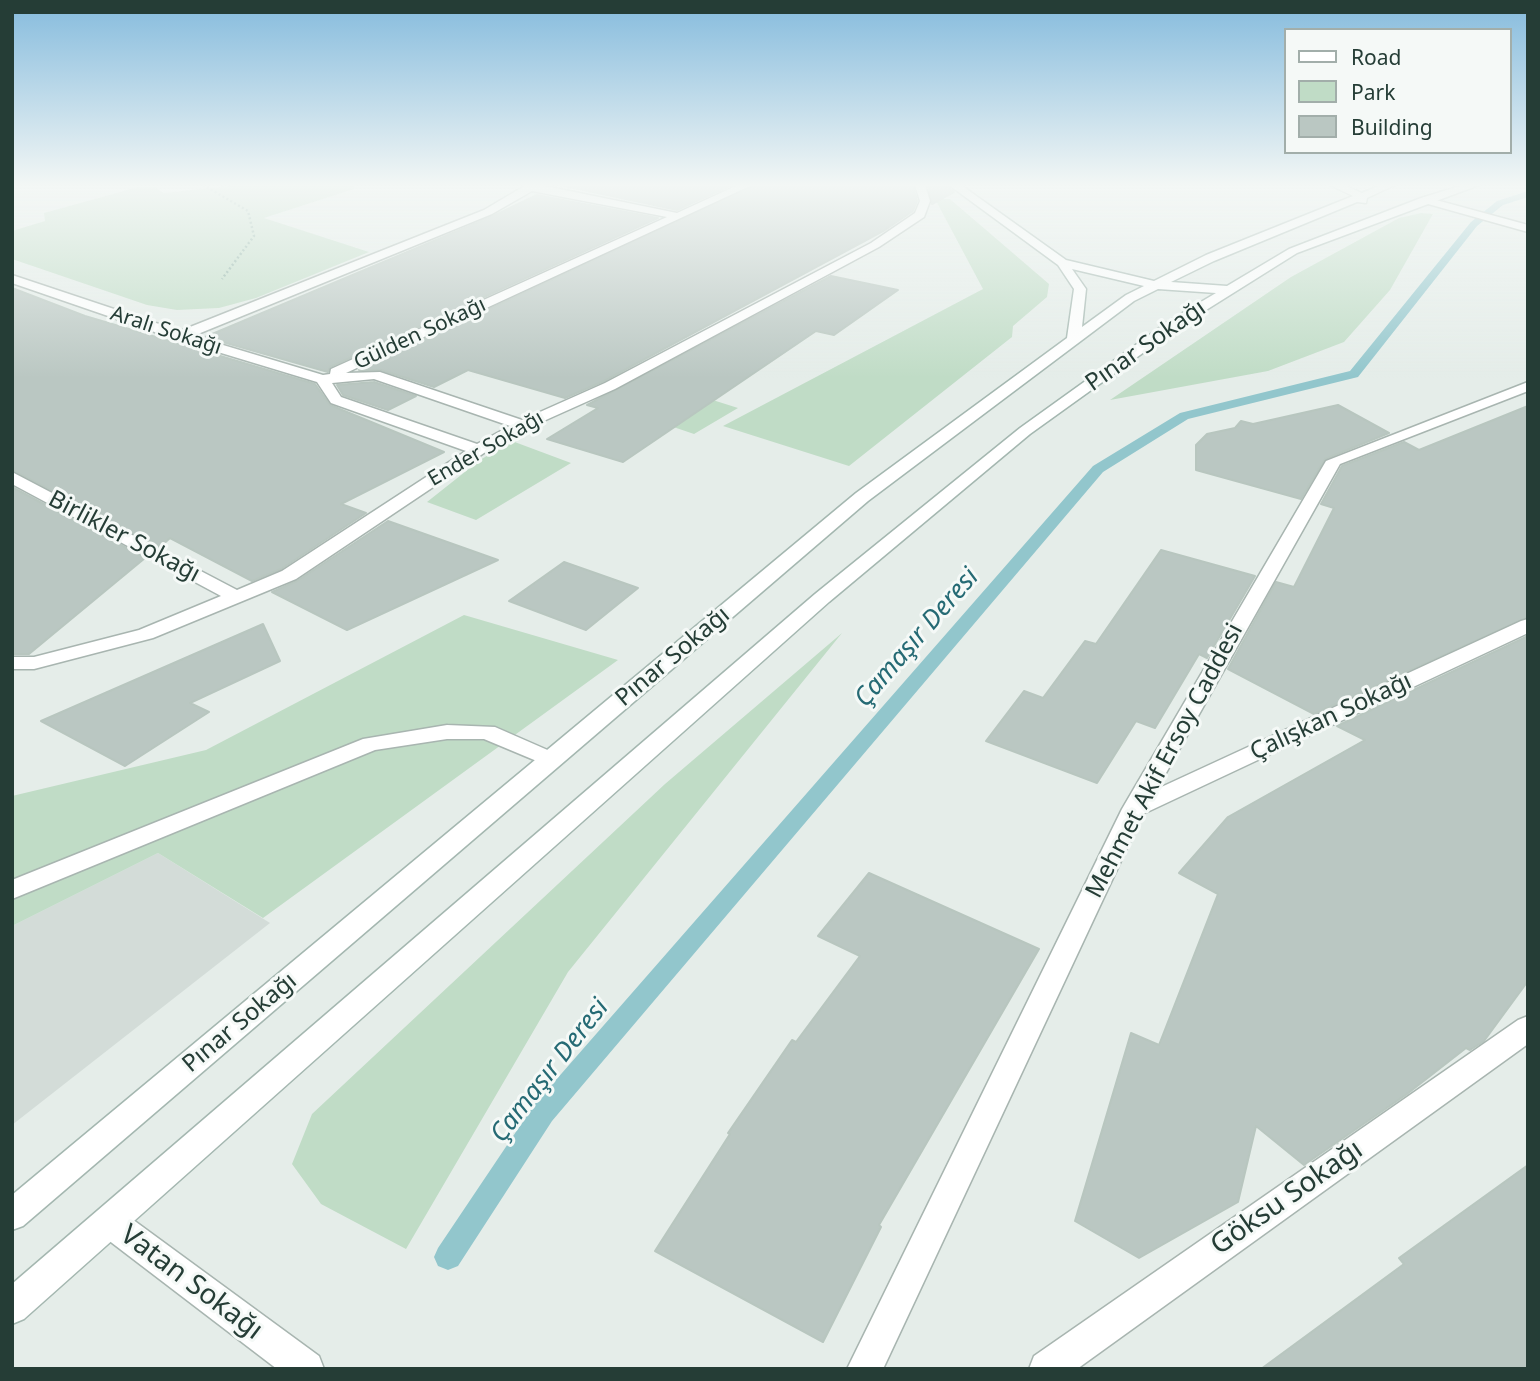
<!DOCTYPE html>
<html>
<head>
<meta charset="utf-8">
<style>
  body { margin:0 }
  #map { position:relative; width:1540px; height:1381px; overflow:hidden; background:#e5ede9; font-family:"Noto Sans",sans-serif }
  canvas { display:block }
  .frame { position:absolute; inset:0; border:14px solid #253d36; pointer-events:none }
  .legend { position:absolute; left:1284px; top:28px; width:228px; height:126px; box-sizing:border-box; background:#f5f9f7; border:2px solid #a2aeaa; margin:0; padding:9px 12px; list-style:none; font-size:21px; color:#253d36 }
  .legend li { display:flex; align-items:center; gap:14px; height:35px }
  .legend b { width:35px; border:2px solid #a2aeaa }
</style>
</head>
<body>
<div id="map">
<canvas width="1540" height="1381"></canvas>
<div class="frame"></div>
<ul class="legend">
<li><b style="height:9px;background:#fff"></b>Road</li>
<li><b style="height:19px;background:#c0dcc6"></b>Park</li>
<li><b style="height:19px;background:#bac7c2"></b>Building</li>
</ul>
</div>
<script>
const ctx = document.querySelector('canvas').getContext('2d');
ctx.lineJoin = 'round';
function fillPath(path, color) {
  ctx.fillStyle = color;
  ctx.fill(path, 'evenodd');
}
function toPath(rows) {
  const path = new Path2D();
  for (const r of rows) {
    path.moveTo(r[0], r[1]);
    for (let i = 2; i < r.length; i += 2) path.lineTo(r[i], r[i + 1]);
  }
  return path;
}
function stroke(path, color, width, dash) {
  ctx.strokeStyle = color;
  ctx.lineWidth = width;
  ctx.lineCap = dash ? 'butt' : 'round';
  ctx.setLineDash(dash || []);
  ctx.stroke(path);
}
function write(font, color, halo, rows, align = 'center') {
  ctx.font = font + ' "Noto Sans",sans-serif';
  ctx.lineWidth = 6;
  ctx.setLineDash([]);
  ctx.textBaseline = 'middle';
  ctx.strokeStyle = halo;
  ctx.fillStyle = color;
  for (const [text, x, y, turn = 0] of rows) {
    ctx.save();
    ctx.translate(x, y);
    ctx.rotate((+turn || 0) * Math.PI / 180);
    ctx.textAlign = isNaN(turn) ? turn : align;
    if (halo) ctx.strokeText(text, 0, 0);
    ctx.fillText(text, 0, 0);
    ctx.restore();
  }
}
fillPath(toPath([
  [158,853,270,923,12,1125,12,926]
]), '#d3dcd8');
fillPath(toPath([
  [239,185,355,185,354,189,264,218,369,252,256,298,219,308,177,310,147,305,12,259,12,231,45,221,44,213,138,187,155,187,164,193],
  [935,199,950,199,1049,284,1047,297,1013,326,1012,337,849,466,723,426,983,289],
  [1421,213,1433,214,1390,290,1344,342,1268,371,1110,400,1291,277,1399,218],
  [656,382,738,408,694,434,612,406],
  [512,441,571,463,476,520,427,502,480,460],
  [464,615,618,660,263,918,158,853,12,926,12,796,206,750],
  [842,633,568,972,406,1249,321,1204,292,1164,312,1114,665,784]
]), '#c0dcc6');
fillPath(toPath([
  [1528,191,1528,197,1503,205,1477,226,1358,377,1188,419,1103,472,552,1121,458,1266,448,1270,438,1266,434,1257,438,1248,534,1105,1093,466,1180,413,1350,371,1471,222,1497,201,1528,191]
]), '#92c6cc');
const building = toPath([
  [560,185,732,185,677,210,560,185],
  [754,185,913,185,917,201,913,211,885,230,604,381,565,398,468,370,434,387,381,370,359,370,754,185],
  [928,185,946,185,954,192,932,204,928,185],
  [537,195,658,218,330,367,328,372,205,337,493,216,537,195],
  [831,276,898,290,834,335,816,331,623,462,547,439,598,408,587,405,831,276],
  [12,288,85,316,315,384,330,405,444,452,341,504,366,513,281,569,252,581,170,538,160,547,12,470,12,288],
  [374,382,416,396,388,410,343,395,337,385,374,382],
  [1338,405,1389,433,1325,459,1301,499,1196,470,1196,445,1207,434,1235,428,1241,421,1253,424,1338,405],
  [1528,406,1528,617,1314,714,1228,669,1276,582,1294,587,1334,508,1321,504,1342,466,1404,442,1419,450,1528,406],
  [12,487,145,558,29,654,12,654,12,487],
  [388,521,498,560,347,630,272,592,297,581,388,521],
  [1161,550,1255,576,1207,658,1199,654,1155,728,1136,721,1097,783,986,741,1024,691,1043,698,1085,641,1096,644,1161,550],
  [564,562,638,588,586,630,509,601,564,562],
  [263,624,280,661,190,703,209,712,125,766,41,721,263,624],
  [1528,636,1528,981,1484,1041,1470,1050,1466,1048,1407,1094,1304,1165,1256,1126,1238,1202,1139,1258,1075,1221,1131,1033,1159,1045,1218,894,1179,873,1228,817,1365,740,1337,726,1528,636],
  [869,873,1039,949,879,1225,881,1227,823,1342,655,1251,730,1134,728,1133,792,1040,796,1042,860,956,818,936,869,873],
  [1528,1165,1528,1369,1261,1369,1404,1264,1399,1258,1528,1165]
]);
fillPath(building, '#bac7c2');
stroke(building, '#b8c6bf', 2);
const service = toPath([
  [447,725,495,727,559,755,562,760,559,765,551,767,484,739,447,739,375,750,12,899,12,880,363,739,447,725]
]);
const minor = toPath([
  [526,185,545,186,677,213,738,185,752,185,346,373,380,372,522,420,605,383,871,243,915,213,920,201,915,185,925,185,930,201,924,217,879,247,615,389,528,428,484,453,296,579,153,638,34,669,12,669,12,657,34,657,139,630,221,596,12,484,12,472,237,590,282,571,466,451,331,403,317,382,175,339,12,283,12,275,180,331,484,210,526,185],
  [532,191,667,217,331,369,330,374,323,375,193,336,492,214,532,191],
  [374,379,510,426,477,444,341,397,332,383,374,379],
  [1425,197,1528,225,1528,232,1421,202,1420,200,1425,197],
  [1528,382,1528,391,1340,464,1157,789,1521,621,1528,619,1528,633,1143,814,883,1369,847,1369,1122,809,1326,461,1528,382],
  [1528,1016,1528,1044,1077,1369,1029,1369,1034,1356,1518,1020,1528,1016],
  [110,1207,121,1211,319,1356,324,1369,277,1369,99,1233,94,1222,99,1211,110,1207]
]);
const secondary = toPath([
  [949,185,961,185,1066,260,1154,281,1206,255,1353,196,1330,185,1344,185,1362,193,1381,185,1395,185,1367,198,1366,203,1357,202,1214,261,1171,282,1227,286,1289,249,1421,198,1463,185,1479,185,1297,253,1179,327,1030,434,829,602,24,1319,12,1324,12,1284,815,594,1020,428,1169,321,1216,293,1158,289,1134,301,868,501,23,1226,12,1230,12,1195,856,493,1067,338,1074,289,1058,265,949,185],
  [1072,269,1144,286,1126,295,1082,327,1086,289,1072,269]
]);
stroke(service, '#a8b5b0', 3);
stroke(minor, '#a8b5b0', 3);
stroke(secondary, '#a4b7b0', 3);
stroke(toPath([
  [203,185,248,211,254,236,222,279]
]), '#88ada0', 2.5, [2, 2.5]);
fillPath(service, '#fff');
fillPath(minor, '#fff');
fillPath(secondary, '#fff');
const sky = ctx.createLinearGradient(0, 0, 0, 378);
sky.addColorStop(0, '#85bbdd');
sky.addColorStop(0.49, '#f3f7f5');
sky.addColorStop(1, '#f3f7f500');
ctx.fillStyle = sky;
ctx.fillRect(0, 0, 1540, 378);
write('21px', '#253d36', '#f5f9f7', [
  ["Aralı Sokağı",166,331,18],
  ["Gülden Sokağı",420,334,-25],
  ["Ender Sokağı",486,449,-30]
]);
write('24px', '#253d36', '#f5f9f7', [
  ["Pınar Sokağı",1146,346,-35],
  ["Birlikler Sokağı",124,537,28],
  ["Pınar Sokağı",673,657,-40],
  ["Çalışkan Sokağı",1331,717,-25],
  ["Mehmet Akif Ersoy Caddesi",1165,761,-62],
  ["Pınar Sokağı",240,1023,-40]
]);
write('italic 26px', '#256a74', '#f5f9f7', [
  ["Çamaşır Deresi",917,638,-49],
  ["Çamaşır Deresi",550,1071,-52]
]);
write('28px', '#253d36', '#f5f9f7', [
  ["Göksu Sokağı",1287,1198,-35],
  ["Vatan Sokağı",191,1283,37]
]);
</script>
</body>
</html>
